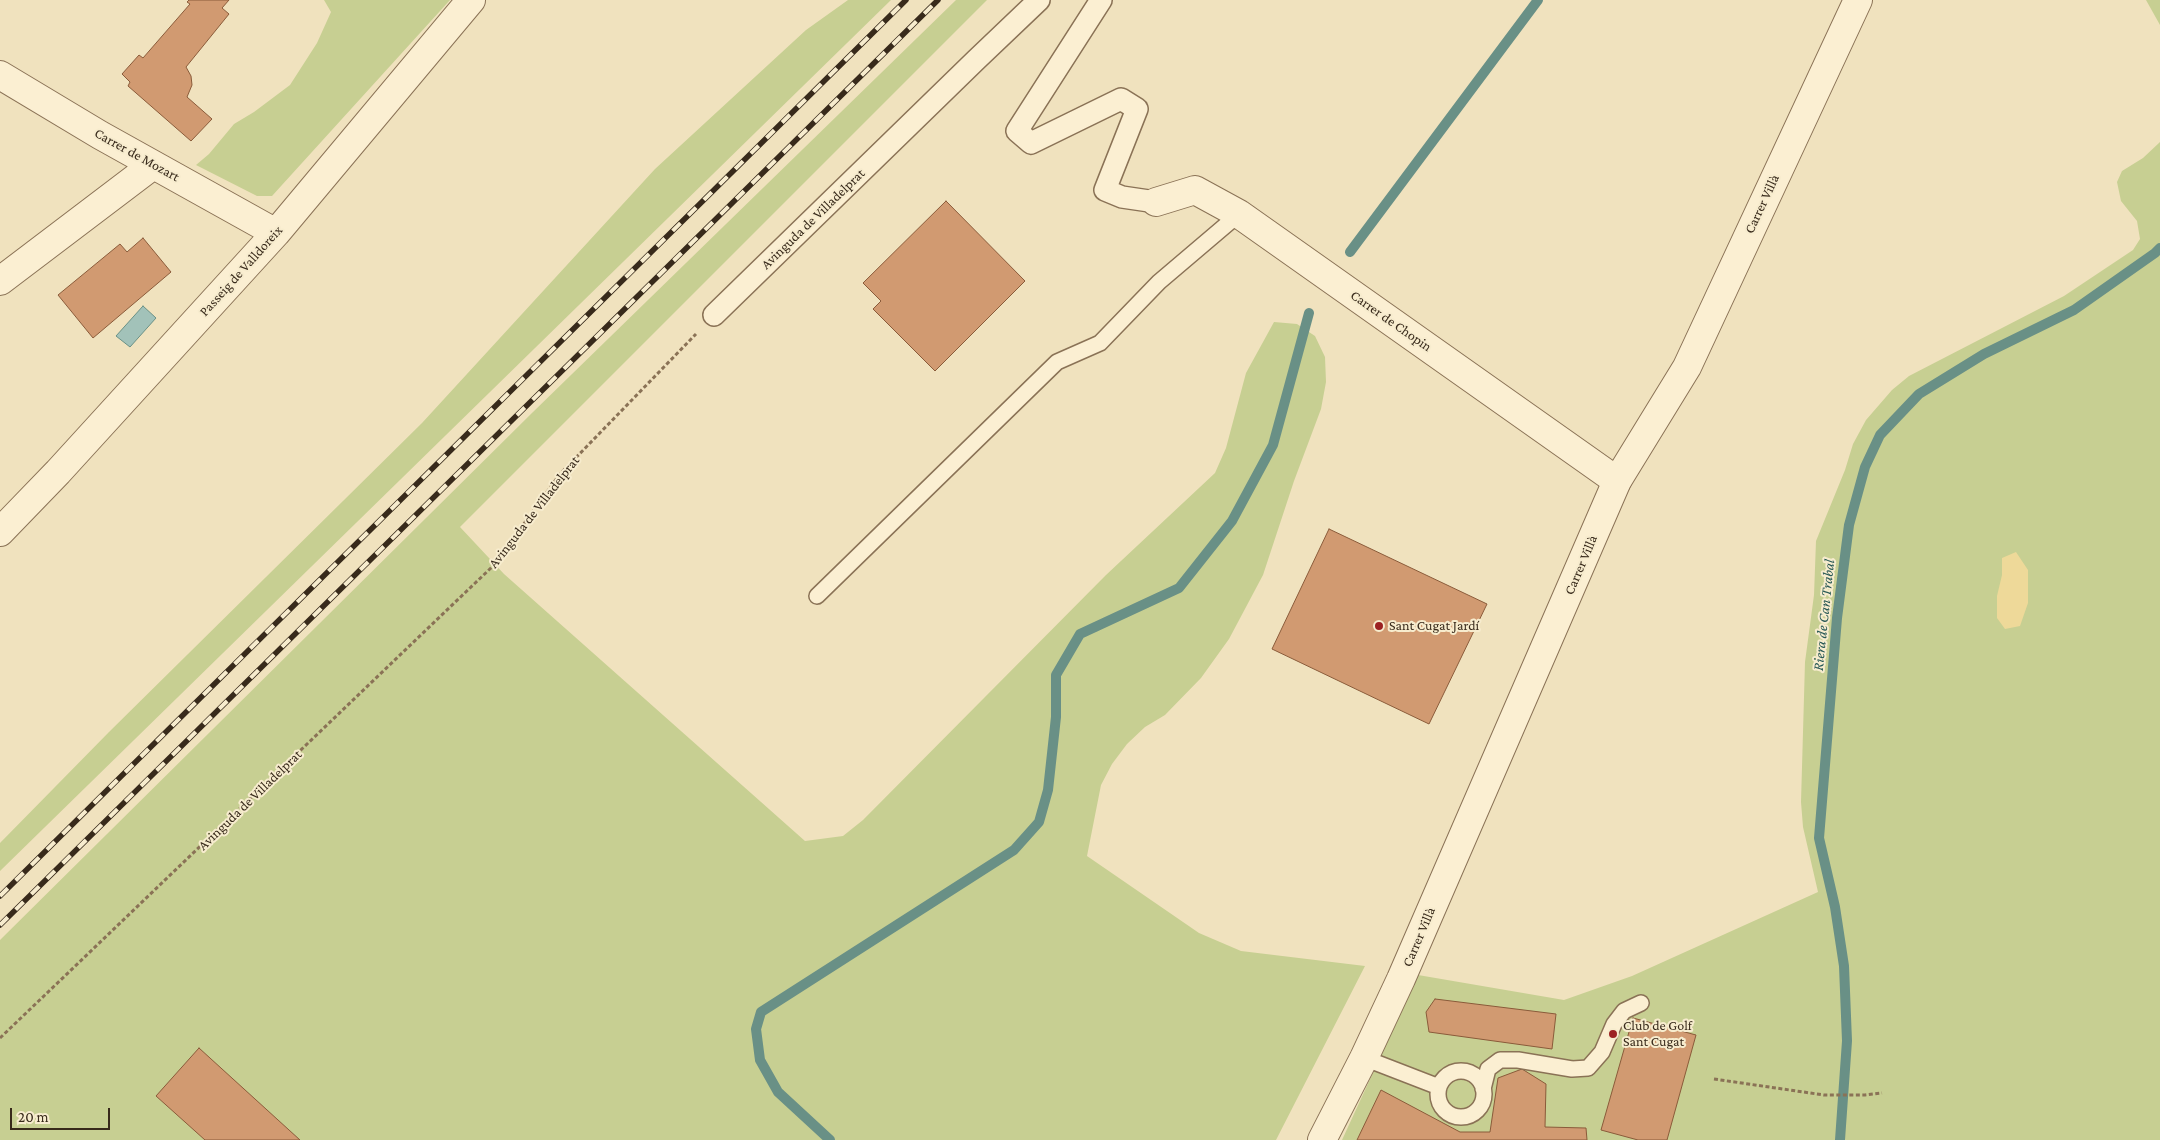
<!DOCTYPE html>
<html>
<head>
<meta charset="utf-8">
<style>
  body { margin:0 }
  #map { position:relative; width:2160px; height:1140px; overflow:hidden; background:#f0e2be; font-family:"Crimson Pro",serif }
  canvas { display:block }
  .scale { position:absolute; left:10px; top:1108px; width:100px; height:22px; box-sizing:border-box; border:2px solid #382a1b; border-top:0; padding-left:6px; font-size:15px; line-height:18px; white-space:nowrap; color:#382a1b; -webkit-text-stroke:4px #f7ecce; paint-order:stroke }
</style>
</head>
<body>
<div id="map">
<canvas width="2160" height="1140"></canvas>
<div class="scale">20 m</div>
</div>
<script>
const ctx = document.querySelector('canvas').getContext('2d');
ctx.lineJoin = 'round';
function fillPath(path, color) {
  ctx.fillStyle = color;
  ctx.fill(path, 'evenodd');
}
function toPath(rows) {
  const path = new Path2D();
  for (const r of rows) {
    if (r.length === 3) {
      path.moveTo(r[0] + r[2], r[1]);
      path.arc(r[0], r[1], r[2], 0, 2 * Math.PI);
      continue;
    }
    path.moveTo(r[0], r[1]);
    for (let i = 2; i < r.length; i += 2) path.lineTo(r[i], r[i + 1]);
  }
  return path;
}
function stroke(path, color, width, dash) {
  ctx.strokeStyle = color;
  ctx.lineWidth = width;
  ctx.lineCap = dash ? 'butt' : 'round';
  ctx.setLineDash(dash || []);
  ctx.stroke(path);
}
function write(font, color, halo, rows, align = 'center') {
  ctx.font = font + ' "Crimson Pro",serif';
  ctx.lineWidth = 4;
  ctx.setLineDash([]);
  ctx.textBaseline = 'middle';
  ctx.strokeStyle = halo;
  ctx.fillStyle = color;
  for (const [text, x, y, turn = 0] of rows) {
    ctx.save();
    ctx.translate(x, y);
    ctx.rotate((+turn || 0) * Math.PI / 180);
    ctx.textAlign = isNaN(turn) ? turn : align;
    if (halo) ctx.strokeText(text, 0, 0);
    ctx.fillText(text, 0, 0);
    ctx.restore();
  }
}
fillPath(toPath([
  [324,0,450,0,272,196,257,196,196,165,209,154,234,124,254,112,290,85,317,43,331,12],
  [848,0,891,0,0,871,0,843,109,732,422,423,655,169,806,30],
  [956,0,987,0,460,527,504,574,805,841,843,836,863,820,1106,575,1215,473,1226,448,1246,373,1274,322,1297,324,1315,336,1325,357,1326,382,1321,409,1294,481,1263,575,1229,639,1201,678,1165,715,1145,727,1127,744,1112,764,1101,785,1087,856,1199,933,1241,951,1365,966,1276,1140,0,1140,0,940,533,412],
  [2146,0,2160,0,2160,25],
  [2160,142,2160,1140,1342,1140,1418,975,1564,1000,1632,976,1818,892,1803,827,1801,802,1805,662,1814,595,1816,541,1845,470,1853,444,1866,420,1892,390,1909,376,2064,296,2133,250,2140,239,2137,221,2121,201,2117,182,2122,171,2143,158]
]), '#c7cf92');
fillPath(toPath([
  [2016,552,2028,570,2028,603,2020,626,2005,629,1997,618,1997,596,2002,575,2002,558]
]), '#eed999');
const water = toPath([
  [143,306,156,318,130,347,116,336,143,306]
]);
fillPath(water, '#a2c2b9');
stroke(water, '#699086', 1);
stroke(toPath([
  [1350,252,1538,0],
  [830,1140,778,1092,760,1060,756,1029,761,1012,1014,850,1039,822,1048,790,1056,717,1056,675,1080,634,1179,588,1232,521,1273,445,1309,313],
  [1840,1140,1847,1041,1844,966,1835,907,1819,838,1837,618,1849,525,1865,467,1880,435,1919,394,1984,354,2074,310,2155,253,2160,248]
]), '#699086', 10);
const building = toPath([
  [189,0,229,0,222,8,229,14,186,67,191,76,192,85,187,97,212,119,191,141,128,86,130,82,122,74,139,55,143,58,190,4,187,2,189,0],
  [946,201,1025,281,935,371,873,309,881,301,863,283,946,201],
  [143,238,171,272,93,338,58,295,120,244,127,252,143,238],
  [1329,529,1487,604,1429,724,1272,649,1329,529],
  [1435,999,1556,1014,1552,1049,1429,1032,1426,1012,1435,999],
  [1633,1018,1696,1035,1667,1140,1638,1140,1601,1130,1633,1018],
  [199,1048,300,1140,205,1140,156,1096,199,1048],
  [1522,1069,1546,1084,1545,1127,1586,1128,1587,1140,1357,1140,1381,1090,1460,1132,1490,1132,1498,1078,1522,1069]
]);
fillPath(building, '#d19a71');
stroke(building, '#8a5b3a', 1);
const service = toPath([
  [817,596,1057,362,1100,343,1159,282,1239,214],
  [1364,1058,1439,1087],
  [1461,1094,23],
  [1483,1089,1488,1069,1500,1060,1518,1060,1572,1069,1588,1068,1602,1052,1614,1024,1624,1011,1641,1003]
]);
const pedestrian = toPath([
  [1101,0,1017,131,1031,143,1121,99,1137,109,1105,190,1122,197,1156,202],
  [714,315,976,60,1039,0]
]);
const minor = toPath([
  [0,75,100,135,276,233],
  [1156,202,1195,190,1239,214,1617,481],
  [0,281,153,165],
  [0,532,58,472,276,233,471,0]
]);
const tertiary = toPath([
  [1322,1140,1364,1058,1401,979,1617,481,1687,367,1858,0]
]);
stroke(service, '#8a7256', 18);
stroke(pedestrian, '#8a7256', 24);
stroke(minor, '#8a7256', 30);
stroke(tertiary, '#8a7256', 30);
stroke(toPath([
  [0,1038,494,565,560,474,696,334],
  [1714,1079,1824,1095,1865,1095,1882,1093]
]), '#8a7256', 3, [4, 2.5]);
stroke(service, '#fbefd2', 15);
stroke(pedestrian, '#fbefd2', 21);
stroke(minor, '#fbefd2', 28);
stroke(tertiary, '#fbefd2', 28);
const rail = toPath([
  [0,896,906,0],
  [0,925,938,0]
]);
stroke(rail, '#382a1b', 5.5);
stroke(rail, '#f7ecce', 4, [11]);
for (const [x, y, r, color] of [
  [1379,626,5,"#9c2222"],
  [1613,1034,5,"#9c2222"]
]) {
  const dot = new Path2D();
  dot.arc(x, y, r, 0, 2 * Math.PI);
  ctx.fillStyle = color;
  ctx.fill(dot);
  stroke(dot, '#f7ecce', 2);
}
write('14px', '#382a1b', '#f7ecce', [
  ["Carrer de Mozart",137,155,29],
  ["Carrer Villà",1762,204,-65],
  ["Avinguda de Villadelprat",813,219,-44],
  ["Passeig de Valldoreix",241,271,-48],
  ["Carrer de Chopin",1391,321,35],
  ["Avinguda de Villadelprat",534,512,-52],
  ["Carrer Villà",1581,565,-67],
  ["Avinguda de Villadelprat",250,800,-44],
  ["Carrer Villà",1419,937,-67]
]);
write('14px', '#382a1b', '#f7ecce', [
  ["Sant Cugat Jardí",1389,626],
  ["Club de Golf",1623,1026],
  ["Sant Cugat",1623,1042]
], 'left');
write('italic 15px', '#295956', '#f7ecce', [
  ["Riera de Can Trabal",1824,615,-84]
]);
</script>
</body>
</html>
